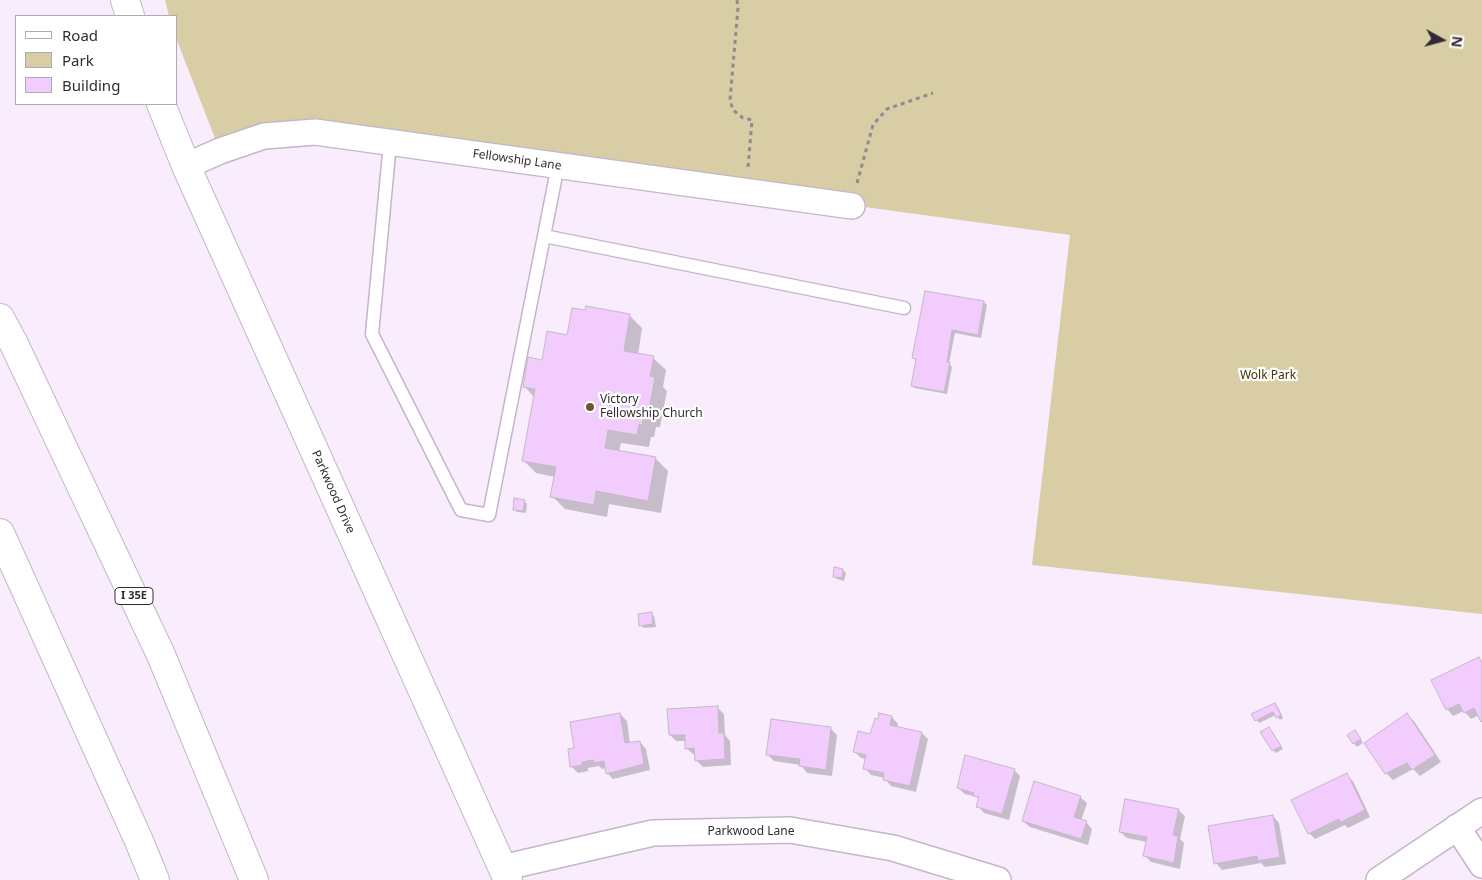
<!DOCTYPE html>
<html>
<head>
<meta charset="utf-8">
<style>
  body { margin:0 }
  #map { position:relative; width:1482px; height:880px; overflow:hidden; background:#f9ecfd; font-family:"Noto Sans",sans-serif }
  canvas { display:block }
  .legend { position:absolute; left:15px; top:15px; width:162px; height:90px; box-sizing:border-box; background:#fff; border:1px solid #adabad; margin:0; padding:6px 9px; list-style:none; font-size:15px; color:#312c33 }
  .legend li { display:flex; align-items:center; gap:10px; height:25px }
  .legend b { width:25px; border:1px solid #adabad }
  .north { position:absolute; left:1417px; top:15px; width:50px; height:50px; -webkit-text-stroke:4px #fff; paint-order:stroke; rotate:97deg; font-size:14px; font-weight:700; line-height:20px; text-align:center; color:#312c33 }
  .north::after { content:''; display:block; margin:auto; width:18px; height:22px; background:#312c33; clip-path:polygon(50% 0,100% 100%,50% 72%,0 100%) }
</style>
</head>
<body>
<div id="map">
<canvas width="1482" height="880"></canvas>
<ul class="legend">
<li><b style="height:6px;background:#fff"></b>Road</li>
<li><b style="height:14px;background:#d8cda5"></b>Park</li>
<li><b style="height:14px;background:#f2ccfd"></b>Building</li>
</ul>
<div class="north">N</div>
</div>
<script>
const ctx = document.querySelector('canvas').getContext('2d');
ctx.lineJoin = 'round';
function fillPath(path, color) {
  ctx.fillStyle = color;
  ctx.fill(path, 'evenodd');
}
function toPath(rows) {
  const path = new Path2D();
  for (const r of rows) {
    path.moveTo(r[0], r[1]);
    for (let i = 2; i < r.length; i += 2) path.lineTo(r[i], r[i + 1]);
  }
  return path;
}
function stroke(path, color, width, dash) {
  ctx.strokeStyle = color;
  ctx.lineWidth = width;
  ctx.lineCap = dash ? 'butt' : 'round';
  ctx.setLineDash(dash || []);
  ctx.stroke(path);
}
function write(font, color, halo, rows, align = 'center') {
  ctx.font = font + ' "Noto Sans",sans-serif';
  ctx.lineWidth = 4.5;
  ctx.setLineDash([]);
  ctx.textBaseline = 'middle';
  ctx.strokeStyle = halo;
  ctx.fillStyle = color;
  for (const [text, x, y, turn = 0] of rows) {
    ctx.save();
    ctx.translate(x, y);
    ctx.rotate((+turn || 0) * Math.PI / 180);
    ctx.textAlign = isNaN(turn) ? turn : align;
    if (halo) ctx.strokeText(text, 0, 0);
    ctx.fillText(text, 0, 0);
    ctx.restore();
  }
}
fillPath(toPath([
  [165,0,1482,0,1482,614,1032,565,1070,235,315,132,220,151,176,38,176,16,169,16]
]), '#d8cda5');
fillPath(toPath([
  [984,302,987,305,981,338,955,333,949,363,952,367,947,394,915,388,912,386,916,361,914,358],
  [629,315,642,328,638,355,653,358,666,370,663,387,667,391,660,427,656,427,654,437,651,437,649,447,621,443,619,451,655,458,668,471,661,513,609,504,607,517,565,509,552,496,555,477,536,473,523,460,534,397,524,386,543,361,568,336],
  [524,501,527,504,526,513,517,512,514,509],
  [843,570,846,573,844,581,837,579,834,576],
  [651,613,654,616,656,627,644,628,641,625],
  [1479,659,1482,662,1482,722,1479,715,1471,719,1464,711,1453,716,1447,709],
  [1275,704,1278,707,1283,718,1280,720,1276,715,1259,723,1253,715],
  [717,707,724,714,725,735,730,741,731,765,703,767,696,760,696,754,693,754,686,748,686,741,676,741,670,735],
  [620,714,627,721,630,744,640,742,646,749,650,770,613,779,607,773,606,768,602,769,599,766,588,768,588,771,578,773,572,767,575,749],
  [1407,715,1414,721,1441,762,1420,776,1413,769,1393,780,1386,773],
  [892,717,898,724,897,728,922,733,928,739,916,792,891,786,885,779,885,778,871,775,865,768,866,759,861,758,854,751],
  [1269,728,1283,749,1276,753,1273,750],
  [831,729,837,735,832,776,807,773,801,765,774,761,768,755],
  [1358,734,1363,743,1357,747,1348,735],
  [1014,770,1020,776,1009,820,984,813,978,806,979,800,977,797,965,794,958,788],
  [1346,775,1353,781,1370,817,1348,828,1345,825,1315,839,1309,833],
  [1080,797,1087,803,1081,821,1086,822,1092,829,1088,845,1030,827,1023,821],
  [1178,810,1185,816,1180,839,1184,843,1180,869,1151,862,1145,856,1147,842,1127,838,1120,832],
  [1273,816,1279,823,1286,864,1265,867,1261,863,1222,870,1216,863]
]), '#0003');
const building = toPath([
  [925,291,984,301,978,335,952,330,947,362,950,362,944,392,911,386,916,359,912,358,925,291],
  [586,306,630,314,624,351,654,356,650,376,655,377,648,415,644,414,642,425,639,424,637,435,608,430,605,448,656,457,648,501,596,491,594,505,550,497,556,467,522,461,535,389,523,387,528,357,542,360,547,331,567,335,572,308,585,310,586,306],
  [514,498,525,500,523,511,513,510,514,498],
  [834,567,843,569,842,578,833,577,834,567],
  [652,612,653,624,639,626,638,614,652,612],
  [1479,657,1482,663,1482,721,1481,722,1474,708,1464,713,1459,704,1446,710,1431,680,1479,657],
  [1275,703,1281,715,1276,718,1273,712,1255,721,1251,714,1275,703],
  [718,706,719,733,724,733,725,759,695,761,694,748,685,749,685,735,669,735,667,709,718,706],
  [620,713,625,743,640,741,644,764,606,774,604,761,594,763,593,760,582,762,582,765,570,767,568,749,574,748,570,722,620,713],
  [879,713,892,716,890,725,922,732,910,786,883,780,884,773,863,769,866,755,853,752,858,731,870,734,875,718,878,719,879,713],
  [1407,713,1435,755,1412,770,1407,763,1385,774,1364,743,1407,713],
  [771,719,831,727,826,770,799,766,800,759,766,755,771,719],
  [1269,727,1281,746,1272,751,1260,732,1269,727],
  [1355,730,1361,739,1353,744,1347,735,1355,730],
  [965,755,1015,769,1002,814,976,807,979,797,973,796,974,793,957,788,965,755],
  [1347,773,1365,810,1341,822,1339,819,1308,834,1291,800,1347,773],
  [1034,781,1081,796,1074,817,1087,821,1081,839,1022,821,1034,781],
  [1125,799,1179,809,1173,835,1178,836,1174,863,1143,856,1147,837,1119,832,1125,799],
  [1273,815,1280,857,1258,861,1257,856,1214,864,1208,826,1273,815]
]);
fillPath(building, '#f2ccfd');
stroke(building, '#c4b8c8', 1);
const service = toPath([
  [390,143,372,334,461,510,489,515,558,165],
  [544,236,904,308]
]);
const minor = toPath([
  [186,166,220,151,264,136,315,132,852,206],
  [1457,827,1482,865],
  [502,868,653,833,790,830,893,848,998,880],
  [1379,880,1482,811]
]);
const tertiary = toPath([
  [125,0,130,16],
  [161,104,186,166,508,880]
]);
const motorway = toPath([
  [0,318,13,342,161,655,254,880],
  [0,533,139,841,155,880]
]);
stroke(service, '#c3b7c7', 15);
stroke(minor, '#c3b7c7', 28);
stroke(tertiary, '#c3b7c7', 30);
stroke(motorway, '#c3b7c7', 30);
stroke(toPath([
  [737,0,738,8,730,100,733,110,743,118,752,120,748,168],
  [857,183,873,125,887,109,933,93]
]), '#928995', 3, [4, 4]);
stroke(service, '#fff', 12);
stroke(minor, '#fff', 25);
stroke(tertiary, '#fff', 28);
stroke(motorway, '#fff', 28);
for (const [x, y, r, color] of [
  [590,407,5,"#675a27"]
]) {
  const dot = new Path2D();
  dot.arc(x, y, r, 0, 2 * Math.PI);
  ctx.fillStyle = color;
  ctx.fill(dot);
  stroke(dot, '#fff', 2);
}
for (const [x, y, w] of [
  [134,596,38]
]) {
  const box = new Path2D();
  box.roundRect(x - w / 2, y - 8.5, w, 17, 4);
  ctx.fillStyle = '#fff';
  ctx.fill(box);
  stroke(box, '#312c33', 1);
}
write('bold 11px', '#312c33', null, [
  ["I 35E",134,596]
]);
write('12px', '#312c33', '#fff', [
  ["Fellowship Lane",517,160,8],
  ["Parkwood Drive",333,492,66],
  ["Parkwood Lane",751,832]
]);
write('12px', '#3f3404', '#fff', [
  ["Wolk Park",1268,376]
]);
write('12px', '#312c33', '#fff', [
  ["Victory",600,400],
  ["Fellowship Church",600,414]
], 'left');
</script>
</body>
</html>
